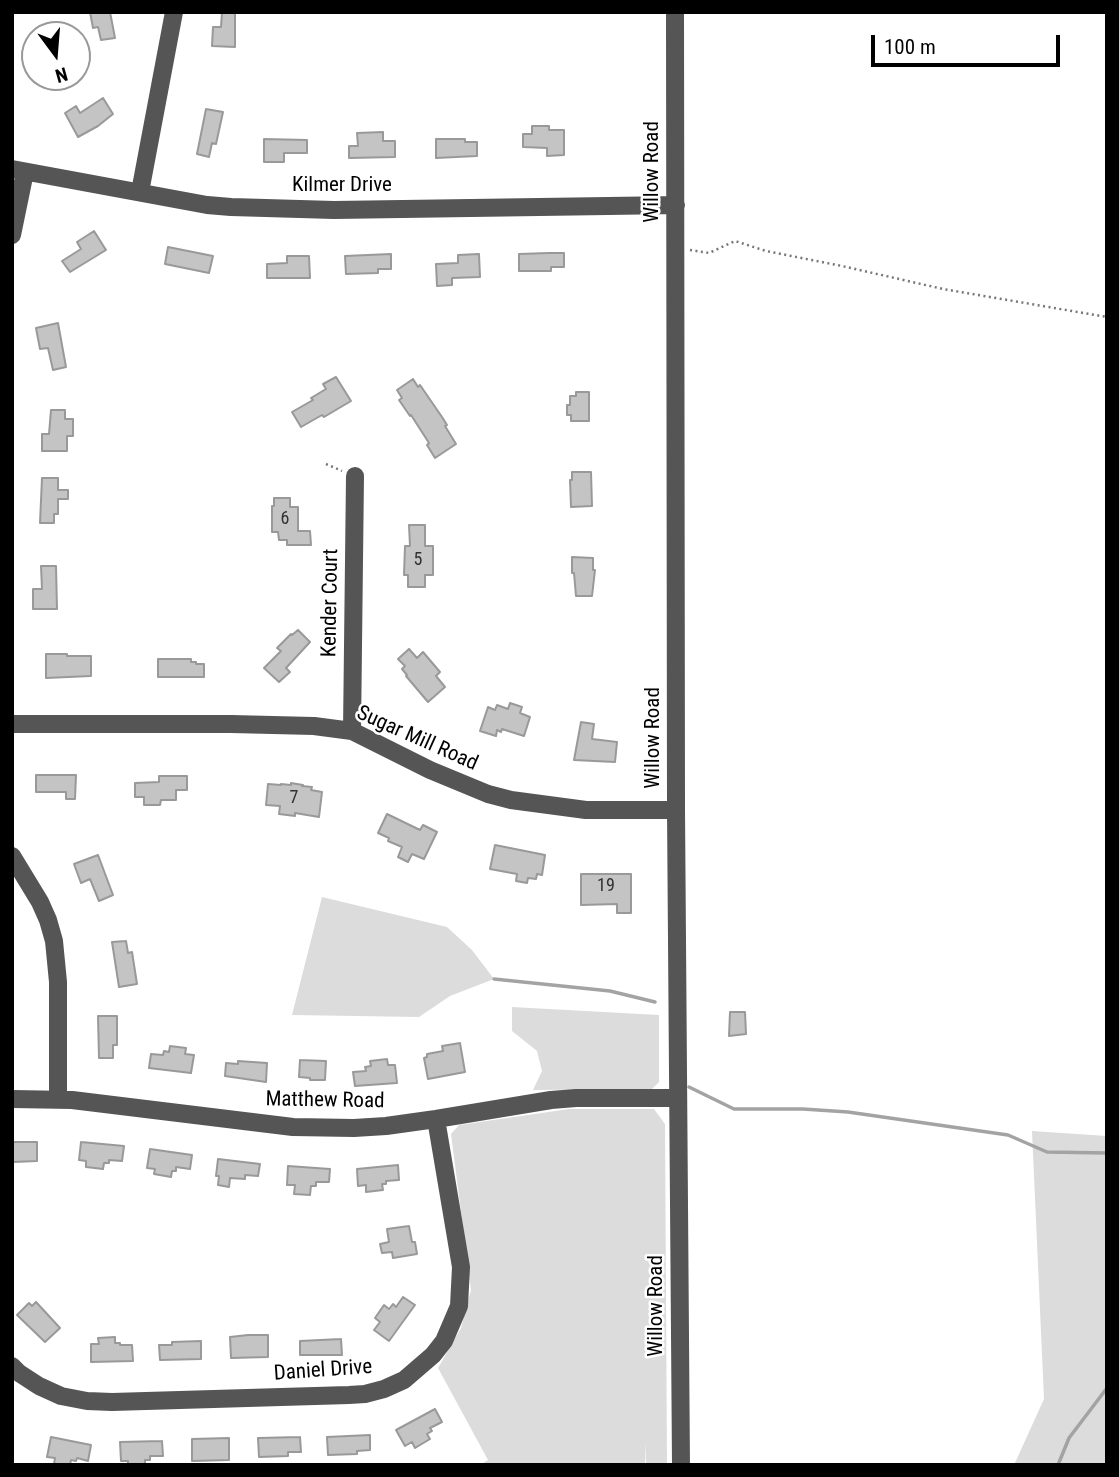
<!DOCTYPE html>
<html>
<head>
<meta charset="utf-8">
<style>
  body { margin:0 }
  #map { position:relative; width:1119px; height:1477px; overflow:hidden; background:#fff; font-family:"Roboto Condensed",sans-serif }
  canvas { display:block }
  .frame { position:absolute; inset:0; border:14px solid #000; pointer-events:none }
  .north { position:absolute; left:21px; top:21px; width:70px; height:70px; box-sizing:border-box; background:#fff; border:2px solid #999; border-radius:50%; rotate:164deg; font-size:19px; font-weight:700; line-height:28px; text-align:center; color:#000 }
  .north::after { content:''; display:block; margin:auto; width:24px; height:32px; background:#000; clip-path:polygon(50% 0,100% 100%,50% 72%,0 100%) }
  .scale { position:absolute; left:871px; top:35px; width:189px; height:32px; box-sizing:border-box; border:4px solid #000; border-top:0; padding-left:9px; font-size:21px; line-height:24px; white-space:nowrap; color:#000; -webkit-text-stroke:5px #fff; paint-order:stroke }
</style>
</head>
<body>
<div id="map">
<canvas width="1119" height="1477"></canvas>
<div class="frame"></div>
<div class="north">N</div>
<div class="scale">100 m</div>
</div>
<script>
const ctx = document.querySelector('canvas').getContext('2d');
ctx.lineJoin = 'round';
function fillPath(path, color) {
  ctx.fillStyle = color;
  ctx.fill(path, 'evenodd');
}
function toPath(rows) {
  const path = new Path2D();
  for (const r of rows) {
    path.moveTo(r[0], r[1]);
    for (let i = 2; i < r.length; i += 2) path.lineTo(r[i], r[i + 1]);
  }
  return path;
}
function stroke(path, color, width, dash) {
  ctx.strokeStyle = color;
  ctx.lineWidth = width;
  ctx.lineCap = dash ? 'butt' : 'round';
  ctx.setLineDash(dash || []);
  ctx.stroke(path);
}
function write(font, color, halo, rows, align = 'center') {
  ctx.font = font + ' "Roboto Condensed",sans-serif';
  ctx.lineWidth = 5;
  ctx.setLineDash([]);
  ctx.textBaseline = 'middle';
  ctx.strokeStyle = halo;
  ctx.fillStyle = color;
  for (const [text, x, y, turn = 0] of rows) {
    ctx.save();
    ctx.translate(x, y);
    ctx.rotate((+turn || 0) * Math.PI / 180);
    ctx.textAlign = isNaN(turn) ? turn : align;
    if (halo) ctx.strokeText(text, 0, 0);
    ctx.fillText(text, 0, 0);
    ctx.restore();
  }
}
fillPath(toPath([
  [322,897,447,927,472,950,494,979,450,996,419,1017,292,1015],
  [512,1007,659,1015,659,1082,652,1089,533,1090,542,1071,537,1051,512,1031],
  [569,1109,654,1109,665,1124,667,1465,646,1465,646,1442,645,1465,480,1465,488,1460,438,1368,461,1328,471,1290,451,1134,459,1125],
  [1032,1131,1107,1136,1107,1465,1014,1465,1044,1399]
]), '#dcdcdc');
stroke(toPath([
  [494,979,610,991,655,1002],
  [689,1087,734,1109,803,1109,848,1112,1008,1135,1047,1152,1107,1153],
  [1058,1465,1069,1438,1107,1388]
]), '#a3a3a3', 3.5);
const building = toPath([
  [90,12,110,12,115,38,101,40,98,27,93,28,90,12],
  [222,12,235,12,235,47,212,46,213,27,221,27,222,12],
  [103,98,113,114,98,126,78,137,65,113,76,106,80,113,103,98],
  [206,109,223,112,216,144,212,143,209,157,197,154,206,109],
  [532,126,549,126,549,130,564,130,564,155,547,156,547,148,523,147,523,134,532,134,532,126],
  [383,132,383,141,395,141,395,157,349,158,349,146,358,146,357,133,383,132],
  [264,139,307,140,307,153,284,153,284,162,264,162,264,139],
  [436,139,465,139,465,142,477,142,477,156,436,158,436,139],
  [94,231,106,250,70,272,62,261,81,249,77,242,94,231],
  [168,247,213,256,209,273,165,264,168,247],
  [549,253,564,253,564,267,551,267,551,271,519,271,519,254,549,253],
  [391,254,391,269,378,269,378,273,346,274,345,256,391,254],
  [479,254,480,277,452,278,452,285,437,286,436,264,458,263,458,255,479,254],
  [287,256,309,256,310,278,267,278,267,264,287,263,287,256],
  [58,323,66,367,53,370,48,348,40,349,36,328,58,323],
  [336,377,351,401,324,417,322,415,301,427,292,412,313,400,311,398,326,389,323,384,336,377],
  [413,379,418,387,420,385,442,417,447,425,445,426,456,444,435,458,427,445,429,443,411,415,410,416,399,400,402,398,397,390,413,379],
  [576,392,589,392,589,421,571,421,571,415,567,415,567,405,570,405,570,396,576,396,576,392],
  [51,410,65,410,65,419,73,419,73,436,67,436,67,451,42,451,42,434,49,434,51,410],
  [572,472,591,472,592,506,571,507,570,480,572,480,572,472],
  [42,478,58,478,58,490,68,490,68,499,58,499,58,514,54,514,54,523,40,523,42,478],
  [274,498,290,498,290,507,298,507,298,531,310,531,311,545,287,545,287,540,279,540,278,532,272,532,272,506,274,506,274,498],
  [409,525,425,525,425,546,433,546,433,575,425,575,425,587,408,587,408,575,404,575,405,546,410,546,409,525],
  [572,557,593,558,593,570,595,570,592,596,576,596,574,573,572,573,572,557],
  [41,566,56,566,57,609,33,609,33,589,42,589,41,566],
  [298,630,310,642,286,668,290,672,279,682,264,668,281,651,277,648,291,634,292,635,298,630],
  [409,649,417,658,423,652,440,672,436,676,445,687,428,702,406,676,407,675,402,669,405,666,398,659,409,649],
  [46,654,67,654,67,656,91,656,91,676,46,678,46,654],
  [158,659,191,659,191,662,196,662,196,664,204,664,204,677,158,677,158,659],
  [510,703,522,707,520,713,530,717,524,736,502,729,501,732,497,730,496,736,480,731,488,707,495,710,497,705,508,709,510,703],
  [581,722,594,724,592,739,617,742,615,762,574,760,581,722],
  [36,775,76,775,75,799,66,799,66,792,36,792,36,775],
  [159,776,187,776,187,790,176,790,176,800,161,800,160,805,144,805,144,797,135,797,135,783,159,782,159,776],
  [291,783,303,785,302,786,312,787,311,790,322,792,319,817,295,813,295,816,279,814,280,806,266,805,268,784,281,785,281,784,291,785,291,783],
  [387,814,420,830,423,825,437,832,424,859,412,854,408,862,398,857,402,847,388,841,389,838,378,833,387,814],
  [495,845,545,855,542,875,537,874,536,879,528,878,527,883,516,881,517,874,490,869,495,845],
  [98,855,113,895,99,901,90,879,81,883,74,864,98,855],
  [581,874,631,874,631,913,617,913,617,904,581,905,581,874],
  [126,941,128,953,132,952,137,984,119,987,112,942,126,941],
  [730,1012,745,1012,746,1034,729,1036,730,1012],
  [98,1016,117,1016,117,1045,113,1045,113,1058,99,1058,98,1016],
  [460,1043,465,1072,428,1079,424,1058,427,1057,427,1054,443,1051,442,1046,460,1043],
  [170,1046,186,1048,185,1054,194,1055,191,1073,149,1068,151,1054,163,1055,164,1051,169,1052,170,1046],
  [387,1059,388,1065,395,1065,397,1083,355,1086,353,1072,366,1071,365,1067,371,1066,370,1061,387,1059],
  [300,1060,326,1061,325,1080,310,1080,310,1078,299,1077,300,1060],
  [238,1061,267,1063,266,1082,225,1076,226,1063,238,1064,238,1061],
  [12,1142,37,1142,37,1161,13,1162,12,1142],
  [81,1142,124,1146,122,1161,109,1160,109,1163,104,1163,103,1169,86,1167,86,1161,79,1160,81,1142],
  [150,1149,192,1155,190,1169,176,1167,176,1171,172,1171,171,1177,154,1174,155,1169,147,1168,150,1149],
  [218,1159,260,1164,258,1176,245,1175,245,1179,230,1178,229,1187,218,1185,219,1176,216,1176,218,1159],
  [398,1165,399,1180,386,1181,386,1184,382,1184,383,1190,366,1192,366,1185,358,1186,357,1169,398,1165],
  [288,1166,330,1169,329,1182,316,1182,316,1186,311,1186,310,1195,294,1194,295,1185,287,1185,288,1166],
  [409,1226,412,1242,415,1242,417,1254,393,1258,392,1252,382,1253,380,1244,389,1242,387,1229,409,1226],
  [403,1297,415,1305,389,1341,374,1330,380,1322,375,1318,384,1305,389,1309,393,1304,396,1307,403,1297],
  [36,1302,60,1328,45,1342,17,1315,29,1303,32,1306,36,1302],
  [248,1335,268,1335,268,1357,231,1358,230,1337,248,1335],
  [115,1337,115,1343,120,1343,120,1345,132,1345,133,1361,91,1362,91,1344,99,1344,98,1338,115,1337],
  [341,1339,342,1355,300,1355,300,1341,341,1339],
  [201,1341,201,1359,160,1360,159,1345,172,1345,172,1342,201,1341],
  [435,1409,442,1422,430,1428,432,1431,427,1434,430,1439,415,1448,412,1442,405,1446,396,1430,435,1409],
  [370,1435,370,1450,357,1451,357,1454,328,1455,327,1437,370,1435],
  [51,1437,91,1445,88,1461,77,1458,76,1461,71,1460,70,1465,54,1464,55,1458,47,1457,51,1437],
  [300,1437,301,1452,288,1452,288,1456,259,1457,258,1438,300,1437],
  [229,1438,229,1460,192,1461,192,1439,229,1438],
  [162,1441,163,1456,150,1456,150,1460,145,1460,145,1465,128,1465,128,1461,121,1461,120,1442,162,1441]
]);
fillPath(building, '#c4c4c4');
stroke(building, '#999', 2);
stroke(toPath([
  [690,250,709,253,735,241,766,251,842,266,943,289,1107,317],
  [326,464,342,471]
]), '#777', 2.5, [2, 3.5]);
stroke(toPath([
  [675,12,676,810,681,1465],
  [12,169,207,205,231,207,334,210,676,205],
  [140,192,174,12],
  [12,235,25,172],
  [12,724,231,724,314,726,352,731,430,770,488,794,511,800,586,810,676,810],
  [352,731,355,476],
  [12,856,40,902,48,920,54,941,58,982,58,1099],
  [12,1099,72,1100,293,1127,354,1128,386,1126,436,1119,551,1100,576,1098,678,1098],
  [12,1366,19,1373,39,1386,61,1396,87,1401,112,1402,349,1395,365,1394,384,1389,404,1380,433,1355,444,1341,459,1306,461,1267,436,1119]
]), '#555', 18);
write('18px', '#313131', null, [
  ["6",285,519],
  ["5",418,560],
  ["7",294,798],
  ["19",606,886]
]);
write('21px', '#000', '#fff', [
  ["Willow Road",653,172,-90],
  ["Kilmer Drive",342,186],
  ["Kender Court",331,603,-89],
  ["Willow Road",654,738,-90],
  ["Sugar Mill Road",417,739,24],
  ["Matthew Road",325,1101,1],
  ["Willow Road",657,1306,-90],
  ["Daniel Drive",323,1371,-4]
]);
</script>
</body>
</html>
